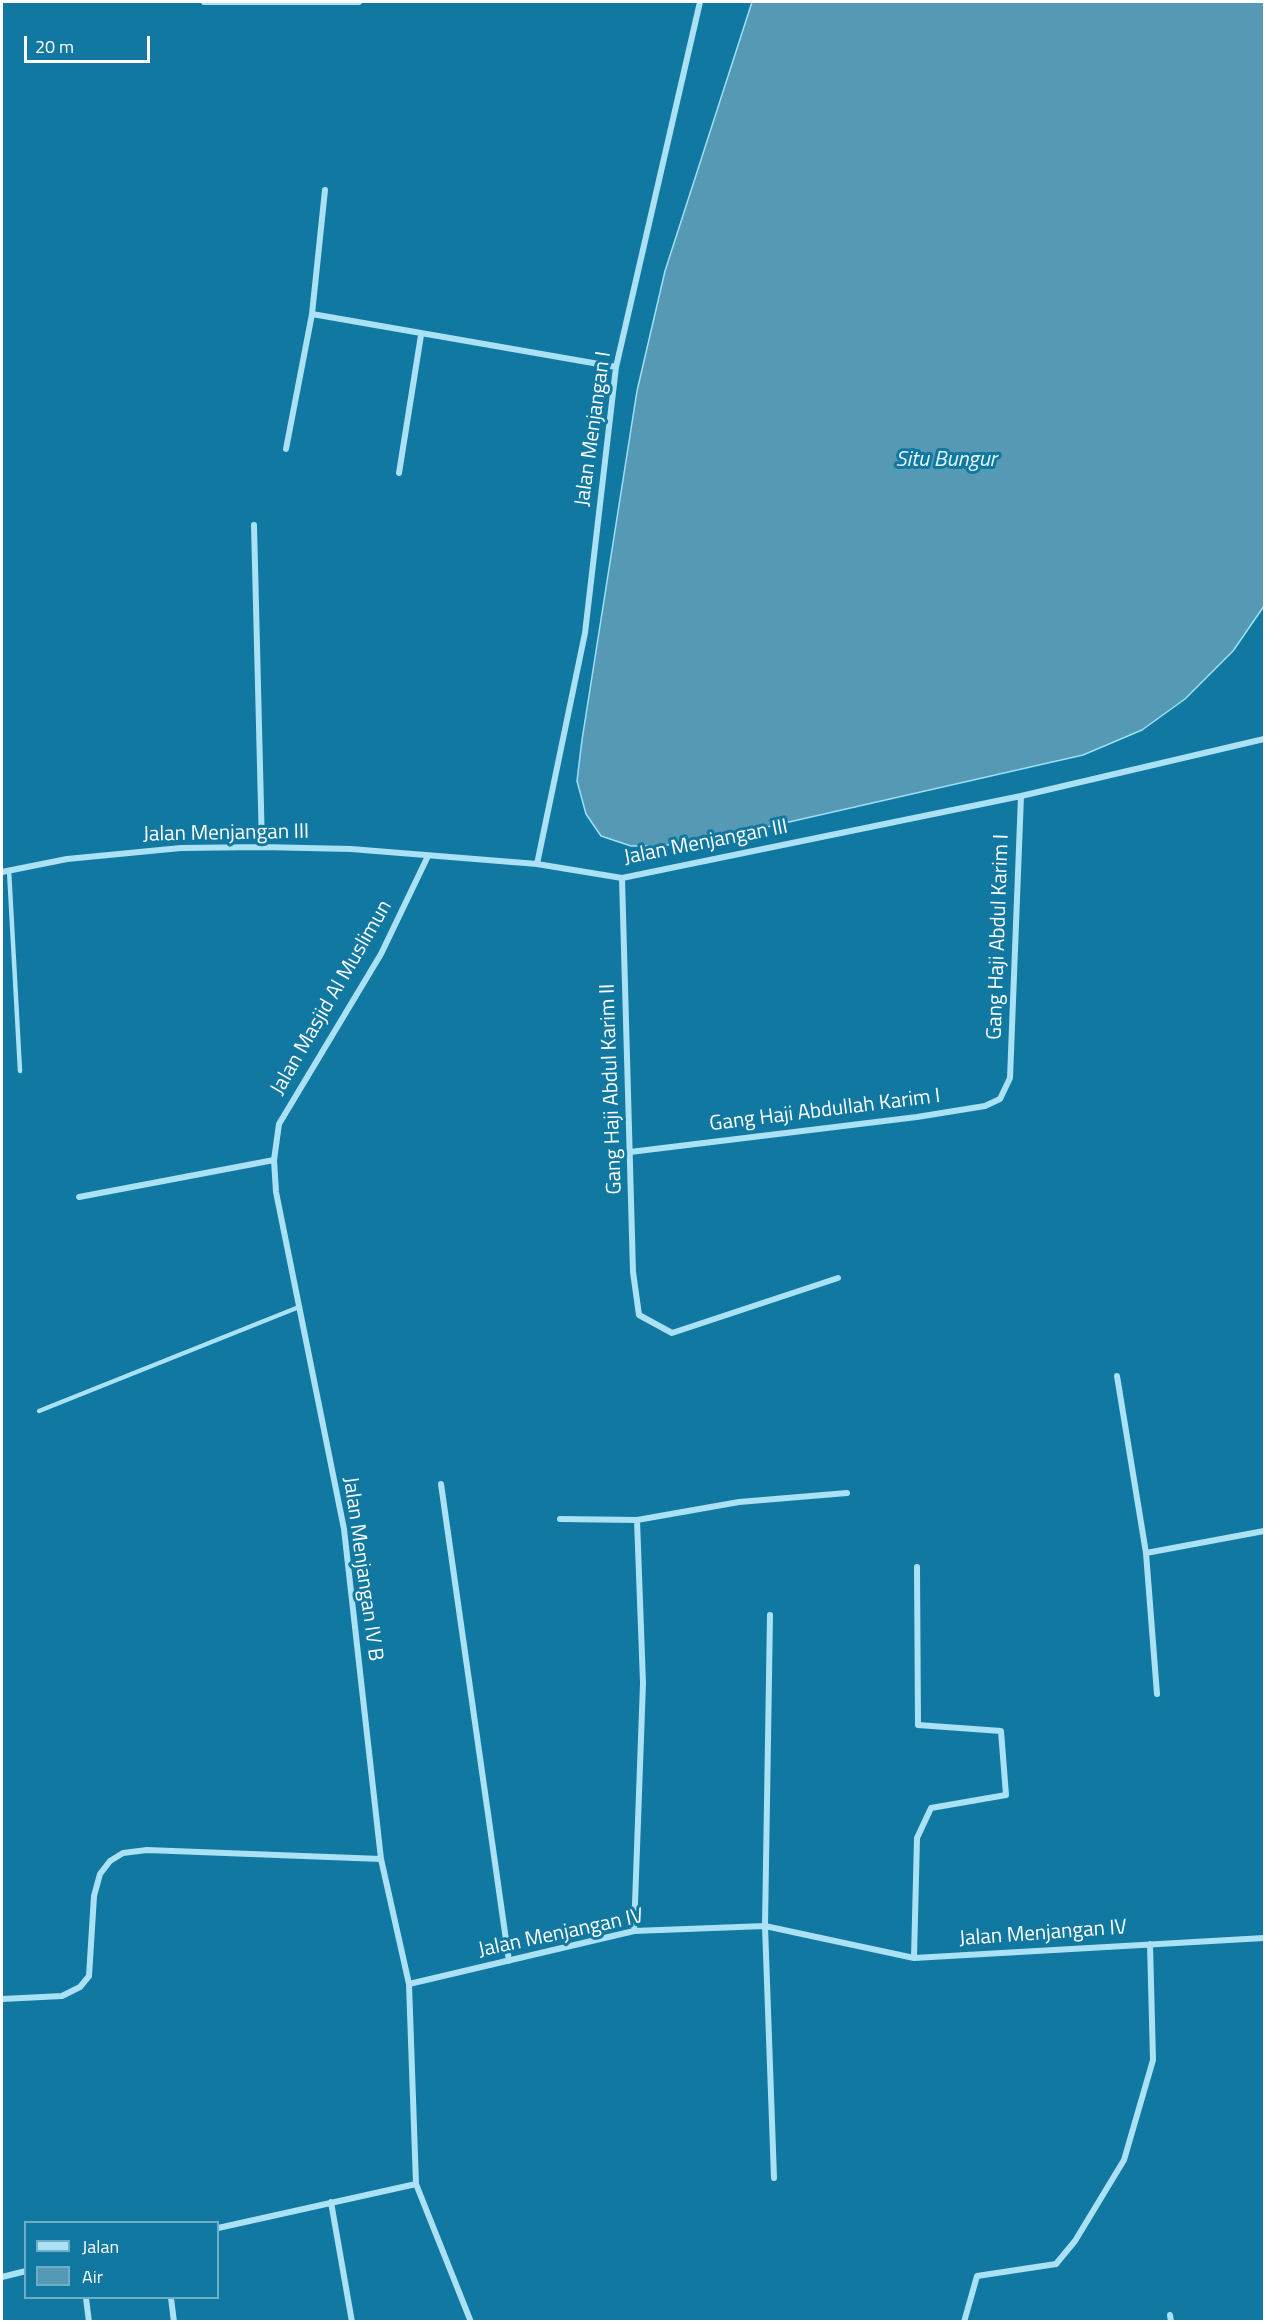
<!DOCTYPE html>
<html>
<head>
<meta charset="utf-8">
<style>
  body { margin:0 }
  #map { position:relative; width:1266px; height:2323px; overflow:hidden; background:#1178a1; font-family:"Titillium Web",sans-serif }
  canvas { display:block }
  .frame { position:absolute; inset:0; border:3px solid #fff; pointer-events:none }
  .legend { position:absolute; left:24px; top:2221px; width:195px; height:78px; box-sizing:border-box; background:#1178a1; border:2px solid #70aec7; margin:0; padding:8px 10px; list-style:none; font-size:18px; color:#fff }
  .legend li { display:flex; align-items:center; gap:12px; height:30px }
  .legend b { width:30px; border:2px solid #70aec7 }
  .scale { position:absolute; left:24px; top:36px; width:126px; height:27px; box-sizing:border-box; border:3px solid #fff; border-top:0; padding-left:8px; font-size:18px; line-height:21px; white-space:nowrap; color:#fff; -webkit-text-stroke:4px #1178a1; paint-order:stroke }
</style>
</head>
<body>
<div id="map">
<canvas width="1266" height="2323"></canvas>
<div class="frame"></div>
<ul class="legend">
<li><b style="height:8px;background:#aae1f5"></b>Jalan</li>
<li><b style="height:16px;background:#5599b4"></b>Air</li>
</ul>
<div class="scale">20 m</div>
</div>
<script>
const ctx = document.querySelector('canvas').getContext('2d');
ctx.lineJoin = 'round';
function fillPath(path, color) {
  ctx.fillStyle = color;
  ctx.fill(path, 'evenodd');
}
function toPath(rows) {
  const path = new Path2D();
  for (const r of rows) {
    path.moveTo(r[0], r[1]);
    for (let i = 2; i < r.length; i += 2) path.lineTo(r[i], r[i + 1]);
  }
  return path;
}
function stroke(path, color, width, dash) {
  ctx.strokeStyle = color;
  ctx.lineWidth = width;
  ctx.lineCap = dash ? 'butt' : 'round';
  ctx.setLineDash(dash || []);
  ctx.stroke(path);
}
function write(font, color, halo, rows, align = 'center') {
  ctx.font = font + ' "Titillium Web",sans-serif';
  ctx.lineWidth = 6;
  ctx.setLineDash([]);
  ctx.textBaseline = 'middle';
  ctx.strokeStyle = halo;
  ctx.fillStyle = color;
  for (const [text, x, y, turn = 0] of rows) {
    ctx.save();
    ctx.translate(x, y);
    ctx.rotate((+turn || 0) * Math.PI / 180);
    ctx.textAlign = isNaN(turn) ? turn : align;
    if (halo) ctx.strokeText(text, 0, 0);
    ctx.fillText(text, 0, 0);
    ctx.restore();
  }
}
const water = toPath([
  [752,2,1264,2,1264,606,1233,651,1185,699,1142,730,1083,755,710,840,659,846,631,846,601,836,586,814,577,781,582,740,637,391,665,271,752,2]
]);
fillPath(water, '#5599b4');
stroke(water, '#9ce1f8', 1.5);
stroke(toPath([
  [9,870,20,1071],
  [39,1411,299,1307]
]), '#aae1f5', 4.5);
stroke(toPath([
  [204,2,359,2],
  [312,314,616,367],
  [286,449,312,314,325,190],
  [399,473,421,335],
  [254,525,262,847],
  [428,856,381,954,279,1124,274,1160,276,1192,344,1529,381,1859,409,1984,416,2184,471,2322],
  [537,864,585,633,616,367,700,2],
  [2,872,67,859,181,848,262,847,351,849,537,864,622,878,1021,796,1264,739],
  [622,878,633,1272,639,1315,672,1333,838,1278],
  [630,1152,917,1117,985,1106,1000,1099,1010,1078,1021,796],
  [79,1197,274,1160],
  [1117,1376,1146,1553],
  [441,1484,509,1961],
  [560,1519,637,1520,739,1502,847,1493],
  [770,1615,765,1926,774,2178],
  [1157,1694,1146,1553,1264,1531],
  [634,1931,643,1683,637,1520],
  [914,1958,917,1838,931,1808,1006,1795,1001,1731,918,1725,917,1567],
  [409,1984,634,1931,765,1926,914,1958,1264,1938],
  [2,1999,62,1996,80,1987,89,1976,94,1896,100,1874,110,1861,123,1853,147,1850,381,1859],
  [331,2202,352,2322],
  [218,2228,416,2184],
  [2,2277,26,2271],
  [86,2298,89,2322],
  [171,2298,174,2322],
  [1170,2315,1171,2322],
  [964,2322,977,2276,1056,2264,1075,2241,1124,2160,1153,2060,1150,1944]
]), '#aae1f5', 6);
write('21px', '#fff', '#1178a1', [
  ["Jalan Menjangan I",594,429,-82],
  ["Jalan Menjangan III",226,834,-1],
  ["Jalan Menjangan III",706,843,-11],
  ["Gang Haji Abdul Karim I",999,937,-88],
  ["Jalan Masjid Al Muslimun",332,998,-60],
  ["Gang Haji Abdul Karim II",612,1089,-92],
  ["Gang Haji Abdullah Karim I",825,1111,-7],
  ["Jalan Menjangan IV B",362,1569,82],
  ["Jalan Menjangan IV",561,1934,-12],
  ["Jalan Menjangan IV",1043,1934,-4]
]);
write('italic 22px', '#e6f7fe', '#1178a1', [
  ["Situ Bungur",946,461]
]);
</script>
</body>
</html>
